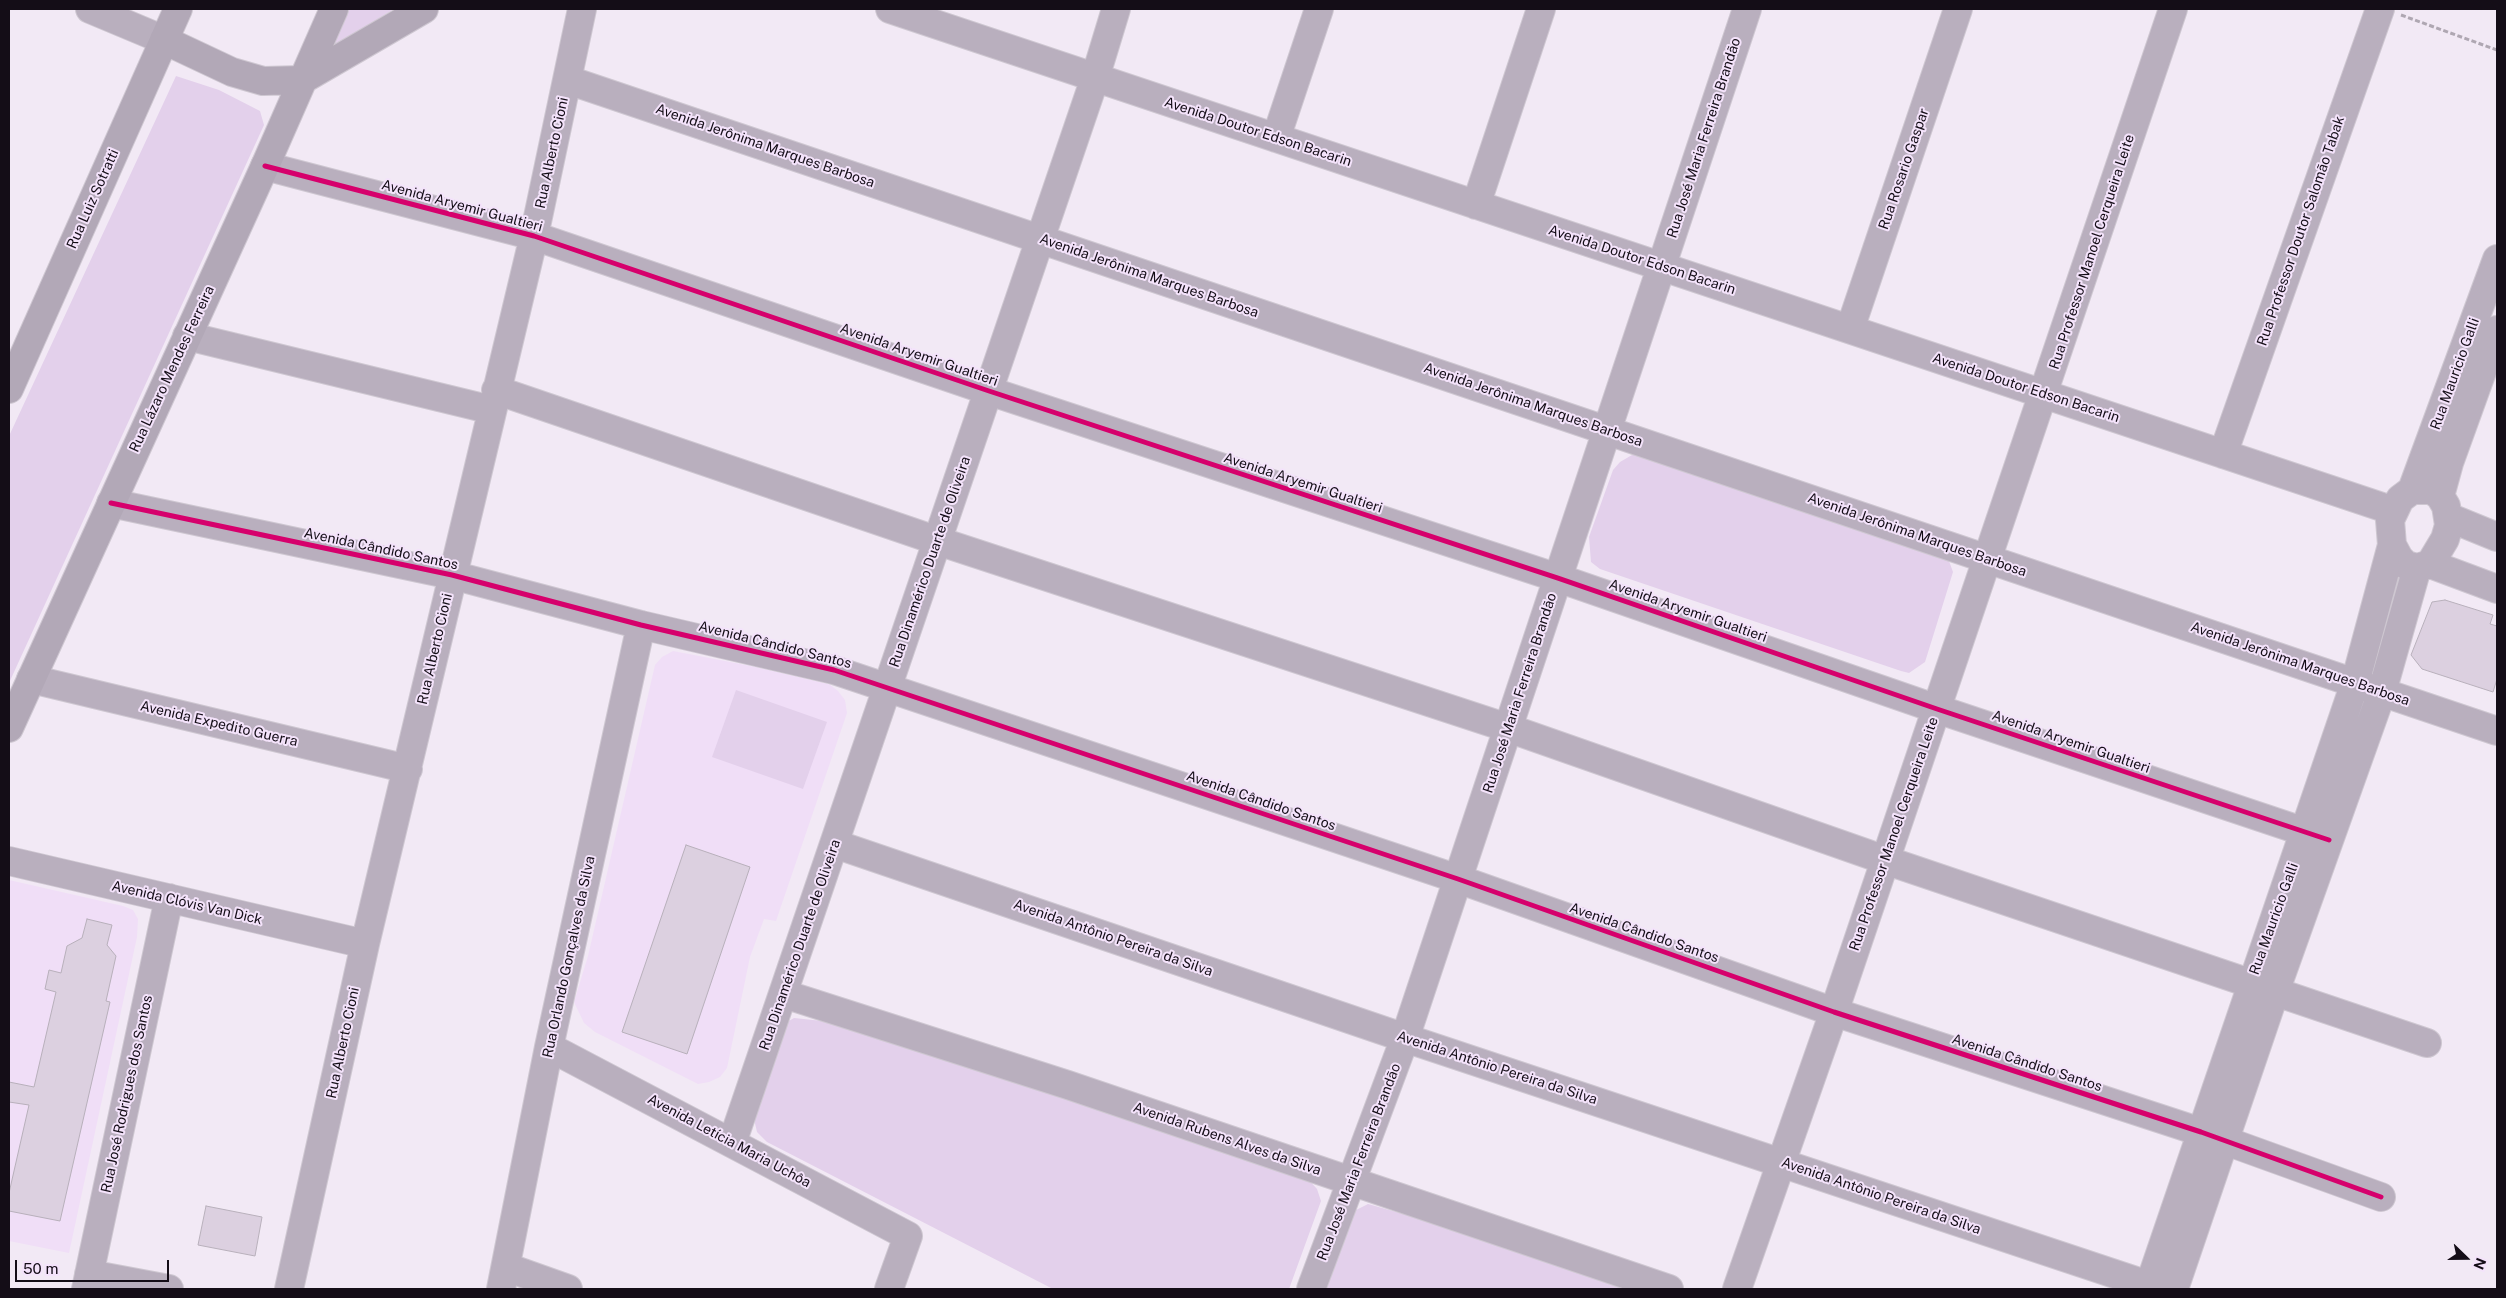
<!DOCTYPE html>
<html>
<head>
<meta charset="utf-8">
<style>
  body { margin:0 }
  #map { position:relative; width:2506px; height:1298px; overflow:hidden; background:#f2e9f5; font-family:"Public Sans",sans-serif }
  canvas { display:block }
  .frame { position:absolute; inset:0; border:10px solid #140d17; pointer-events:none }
  .north { position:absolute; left:2441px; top:1233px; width:50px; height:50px; -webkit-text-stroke:4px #f4e3fb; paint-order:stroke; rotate:112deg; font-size:14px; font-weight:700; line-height:20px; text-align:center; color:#140d17 }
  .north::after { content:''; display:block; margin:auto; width:18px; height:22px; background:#140d17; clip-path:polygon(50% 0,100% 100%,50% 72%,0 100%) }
  .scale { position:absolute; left:15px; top:1260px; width:154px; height:22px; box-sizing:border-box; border:2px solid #140d17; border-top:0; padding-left:6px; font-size:15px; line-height:18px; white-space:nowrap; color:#140d17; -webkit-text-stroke:4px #f4e3fb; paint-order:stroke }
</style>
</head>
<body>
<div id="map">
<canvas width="2506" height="1298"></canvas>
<div class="frame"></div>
<div class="north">N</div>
<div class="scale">50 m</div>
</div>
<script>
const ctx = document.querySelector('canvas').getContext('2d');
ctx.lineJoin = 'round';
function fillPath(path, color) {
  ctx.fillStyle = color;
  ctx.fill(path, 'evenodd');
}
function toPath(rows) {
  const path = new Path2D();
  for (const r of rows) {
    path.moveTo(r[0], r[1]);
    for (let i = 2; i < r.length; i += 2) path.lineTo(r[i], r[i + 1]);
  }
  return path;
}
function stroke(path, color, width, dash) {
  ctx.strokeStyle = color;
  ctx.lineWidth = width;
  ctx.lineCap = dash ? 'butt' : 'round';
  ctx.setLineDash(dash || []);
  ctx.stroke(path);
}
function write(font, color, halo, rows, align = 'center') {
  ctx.font = font + ' "Public Sans",sans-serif';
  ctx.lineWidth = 4;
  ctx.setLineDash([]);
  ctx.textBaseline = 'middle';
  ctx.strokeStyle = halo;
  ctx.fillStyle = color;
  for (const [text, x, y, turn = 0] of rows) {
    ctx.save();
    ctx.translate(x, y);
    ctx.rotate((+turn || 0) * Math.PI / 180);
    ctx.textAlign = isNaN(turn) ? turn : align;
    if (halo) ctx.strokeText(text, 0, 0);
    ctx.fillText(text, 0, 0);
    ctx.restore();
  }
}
fillPath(toPath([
  [673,651,756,667,829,684,838,691,845,700,847,713,776,921,764,919,750,957,727,1068,720,1077,709,1082,698,1084,595,1032,584,1023,574,1002,588,956,655,665,662,657],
  [9,880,123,906,133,910,138,919,137,937,69,1253,9,1241]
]), '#f0def7');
fillPath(toPath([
  [344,9,394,9,336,45,330,39],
  [176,76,219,90,260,111,264,125,9,683,9,436],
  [1632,455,1646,455,1940,551,1949,561,1953,572,1925,662,1909,673,1901,671,1600,569,1591,562,1589,537,1613,470,1620,462],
  [736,690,827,722,803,789,712,757],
  [794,1018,832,1022,1307,1178,1317,1189,1321,1201,1289,1289,1053,1289,767,1142,757,1132,754,1119,780,1026],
  [1368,1204,1407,1215,1633,1289,1322,1289,1349,1218,1356,1210]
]), '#e3d0eb');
const building = toPath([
  [2445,600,2493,615,2490,624,2497,626,2497,679,2493,692,2422,669,2411,655,2432,602,2445,600],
  [686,845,750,867,687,1054,622,1032,686,845],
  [87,919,112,925,107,945,116,956,106,1001,110,1002,60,1221,9,1211,9,1193,29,1105,9,1102,9,1082,34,1087,56,992,45,989,49,970,61,973,67,946,82,938,87,919],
  [206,1206,262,1217,255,1256,198,1245,206,1206]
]);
fillPath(building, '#dcd0e0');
stroke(building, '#b8b0bb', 1);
const minor = toPath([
  [90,9,164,40],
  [890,9,2394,511],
  [568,80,2497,731],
  [1276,138,1319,9],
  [265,166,534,236,989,391,1558,578,1937,709,2329,840],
  [1476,205,1541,9],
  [1850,329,1958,9],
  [187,336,492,410],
  [496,390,938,541,1508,728,1885,860,2427,1043],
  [2223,454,2380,9],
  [2412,490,2497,259],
  [2440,496,2449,463,2497,330],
  [111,503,452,575,641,625,834,670,1458,879,1834,1012,2201,1132,2381,1197],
  [2448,517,2497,537],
  [2430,564,2445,539,2449,525,2446,506,2440,496,2432,490,2412,490,2400,499,2390,520,2392,545,2399,558,2406,565,2417,568,2430,564,2497,589],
  [31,679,408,769],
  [835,844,1405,1038,2160,1289],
  [9,861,365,944],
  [784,994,1068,1085,1669,1289],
  [549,1047,908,1236,889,1289],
  [732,1143,1095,78,1116,9],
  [506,1267,568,1289],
  [89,1274,169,1289],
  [86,1289,169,898],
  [289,1289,365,944,534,236,582,9],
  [501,1289,549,1047,641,625],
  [1311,1289,1405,1038,1747,9],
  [1737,1289,1834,1012,2173,9],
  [2148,1289,2355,683,2392,545],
  [2174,1289,2275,992,2382,692,2417,568]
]);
const major = toPath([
  [164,40,232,72,263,81,302,80,424,9],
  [9,389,178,9],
  [9,728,265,166,334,9]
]);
stroke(minor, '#cec7d1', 30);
stroke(major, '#cec7d1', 30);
stroke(toPath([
  [2401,15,2497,50]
]), '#afa7b2', 3, [5, 2.5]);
stroke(minor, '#b9afbe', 28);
stroke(major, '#b2a8b7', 28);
stroke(toPath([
  [265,166,534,236,989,391,1558,578,1937,709,2329,840],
  [111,503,452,575,641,625,834,670,1458,879,1834,1012,2201,1132,2381,1197]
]), '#d6006c', 5);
write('14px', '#140d17', '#f4e3fb', [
  ["Avenida Doutor Edson Bacarin",1258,132,18],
  ["Rua José Maria Ferreira Brandão",1704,138,-72],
  ["Avenida Jerônima Marques Barbosa",765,146,19],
  ["Rua Alberto Cioni",552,153,-78],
  ["Rua Rosario Gaspar",1904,169,-71],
  ["Rua Luiz Sotratti",93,199,-66],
  ["Avenida Aryemir Gualtieri",462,206,15],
  ["Rua Professor Doutor Salomão Tabak",2301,231,-71],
  ["Rua Professor Manoel Cerqueira Leite",2092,252,-72],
  ["Avenida Doutor Edson Bacarin",1642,260,18],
  ["Avenida Jerônima Marques Barbosa",1149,276,19],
  ["Avenida Aryemir Gualtieri",919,355,19],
  ["Rua Lázaro Mendes Ferreira",172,369,-65],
  ["Rua Mauricio Galli",2455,374,-70],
  ["Avenida Doutor Edson Bacarin",2026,388,18],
  ["Avenida Jerônima Marques Barbosa",1533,405,19],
  ["Avenida Aryemir Gualtieri",1303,483,18],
  ["Avenida Jerônima Marques Barbosa",1917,535,19],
  ["Avenida Cândido Santos",381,549,12],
  ["Rua Dinamérico Duarte de Oliveira",930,562,-71],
  ["Avenida Aryemir Gualtieri",1688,611,19],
  ["Avenida Cândido Santos",775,645,14],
  ["Rua Alberto Cioni",435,649,-77],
  ["Avenida Jerônima Marques Barbosa",2300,664,19],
  ["Rua José Maria Ferreira Brandão",1520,693,-72],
  ["Avenida Expedito Guerra",219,724,13],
  ["Avenida Aryemir Gualtieri",2071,742,19],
  ["Avenida Cândido Santos",1261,801,19],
  ["Rua Professor Manoel Cerqueira Leite",1894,834,-71],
  ["Avenida Clóvis Van Dick",187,903,13],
  ["Rua Mauricio Galli",2274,919,-70],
  ["Avenida Cândido Santos",1644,933,19],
  ["Avenida Antônio Pereira da Silva",1113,938,19],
  ["Rua Dinamérico Duarte de Oliveira",800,945,-71],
  ["Rua Orlando Gonçalves da Silva",569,957,-78],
  ["Rua Alberto Cioni",343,1043,-78],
  ["Avenida Cândido Santos",2027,1063,18],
  ["Avenida Antônio Pereira da Silva",1497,1068,18],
  ["Rua José Rodrigues dos Santos",127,1094,-78],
  ["Avenida Rubens Alves da Silva",1227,1139,19],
  ["Avenida Letícia Maria Uchôa",729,1141,28],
  ["Rua José Maria Ferreira Brandão",1359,1162,-69],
  ["Avenida Antônio Pereira da Silva",1881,1196,19]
]);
</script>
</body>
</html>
